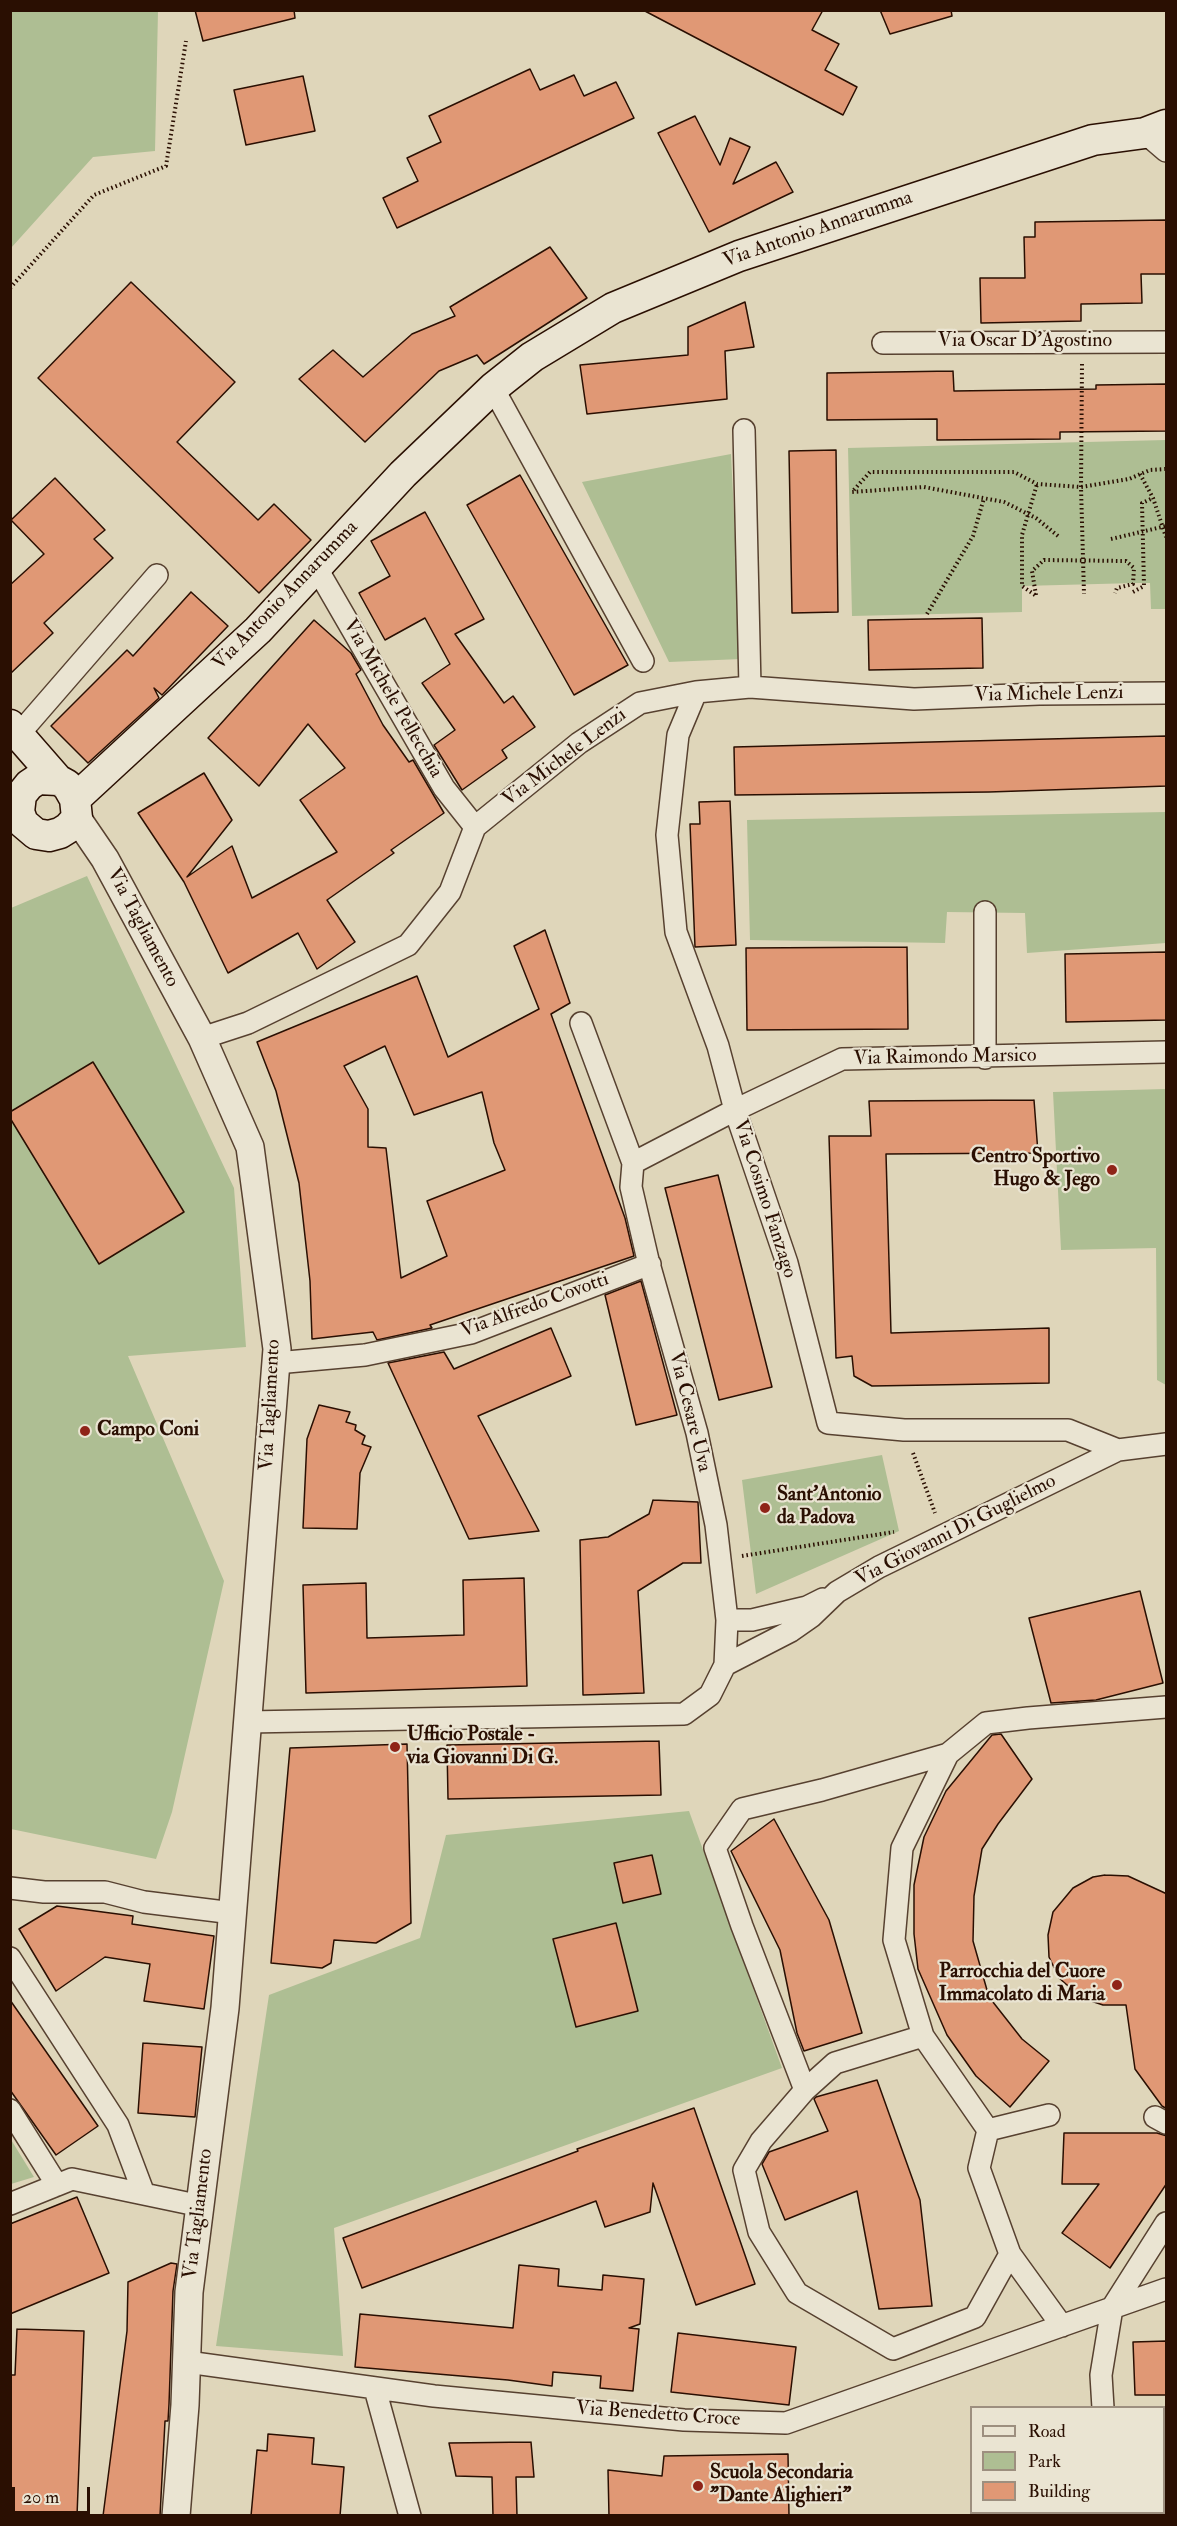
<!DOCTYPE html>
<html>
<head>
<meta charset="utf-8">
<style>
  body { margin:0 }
  #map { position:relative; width:1177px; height:2526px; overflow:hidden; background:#dfd6ba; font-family:"IM FELL Double Pica",serif }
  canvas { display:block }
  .frame { position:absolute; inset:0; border:12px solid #2a0f02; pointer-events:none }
  .legend { position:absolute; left:970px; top:2406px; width:195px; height:108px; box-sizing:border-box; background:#eae4d2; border:2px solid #9d8f7f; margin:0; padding:8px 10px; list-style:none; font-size:18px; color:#2a0f02 }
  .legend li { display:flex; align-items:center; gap:12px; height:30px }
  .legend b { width:30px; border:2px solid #9d8f7f }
  .scale { position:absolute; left:12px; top:2487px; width:78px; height:27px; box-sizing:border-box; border:3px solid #2a0f02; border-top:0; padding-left:8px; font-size:18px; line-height:21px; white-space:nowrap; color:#2a0f02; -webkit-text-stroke:4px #eae4d2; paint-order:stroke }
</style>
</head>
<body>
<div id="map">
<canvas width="1177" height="2526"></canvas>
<div class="frame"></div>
<ul class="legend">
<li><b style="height:8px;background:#eae4d2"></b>Road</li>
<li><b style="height:16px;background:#aebe93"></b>Park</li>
<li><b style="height:16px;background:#e09875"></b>Building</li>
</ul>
<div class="scale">20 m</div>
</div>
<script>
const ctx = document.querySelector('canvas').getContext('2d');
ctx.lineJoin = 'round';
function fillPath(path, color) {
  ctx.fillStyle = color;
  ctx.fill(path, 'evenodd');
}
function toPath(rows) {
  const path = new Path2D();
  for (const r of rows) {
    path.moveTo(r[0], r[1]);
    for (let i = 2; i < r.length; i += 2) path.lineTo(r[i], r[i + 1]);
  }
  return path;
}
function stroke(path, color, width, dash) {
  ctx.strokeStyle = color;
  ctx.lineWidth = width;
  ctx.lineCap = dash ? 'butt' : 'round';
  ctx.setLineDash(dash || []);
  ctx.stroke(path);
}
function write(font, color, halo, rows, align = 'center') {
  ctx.font = font + ' "IM FELL Double Pica",serif';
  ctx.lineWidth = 4.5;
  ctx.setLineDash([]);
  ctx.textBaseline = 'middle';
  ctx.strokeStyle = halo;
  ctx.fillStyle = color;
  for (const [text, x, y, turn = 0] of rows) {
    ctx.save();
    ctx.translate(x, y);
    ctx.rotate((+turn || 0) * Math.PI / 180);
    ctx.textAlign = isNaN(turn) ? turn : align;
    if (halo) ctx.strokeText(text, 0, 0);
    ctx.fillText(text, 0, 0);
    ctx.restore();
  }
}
fillPath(toPath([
  [11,10,158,11,155,151,93,157,11,248],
  [1166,440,1166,609,1151,609,1150,583,1136,583,1022,586,1022,612,852,616,848,448],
  [731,454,741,659,669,662,582,482],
  [1166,812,1166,943,1027,953,1025,913,947,912,945,943,750,940,747,820],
  [87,876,234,1188,246,1347,128,1356,224,1581,172,1812,156,1859,11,1829,11,908],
  [1166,1089,1166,1385,1157,1380,1156,1248,1061,1250,1053,1092],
  [882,1455,899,1531,756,1594,742,1480],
  [689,1811,782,2068,334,2228,343,2356,216,2346,269,1995,420,1938,446,1835],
  [10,2138,34,2177,11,2184,10,2184]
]), '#aebe93');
const building = toPath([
  [195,10,294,10,295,18,203,41,195,10],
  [643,10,823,10,812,30,839,44,825,70,857,87,843,115,643,10],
  [880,10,951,10,952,16,890,34,880,10],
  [530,69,540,90,574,75,584,96,616,82,634,118,397,228,383,198,418,181,407,158,441,142,429,116,530,69],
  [303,76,315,131,246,145,234,90,303,76],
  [695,116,720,165,730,138,750,147,733,184,776,162,793,192,709,232,658,133,695,116],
  [1167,220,1167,274,1141,274,1142,303,1081,304,1081,321,981,323,980,278,1025,278,1024,237,1035,237,1035,222,1167,220],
  [550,247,587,298,484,364,477,355,439,371,365,442,299,379,333,350,363,377,412,334,455,316,450,307,550,247],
  [131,282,235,382,177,442,258,520,274,504,311,540,259,593,38,378,131,282],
  [745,302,754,347,725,351,727,399,587,414,580,365,688,355,688,327,745,302],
  [953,371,954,391,1096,389,1096,385,1167,384,1167,431,1060,432,1060,439,937,440,937,419,827,420,827,373,953,371],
  [836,450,838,612,792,613,789,451,836,450],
  [520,475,628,665,574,695,467,505,520,475],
  [55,478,105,530,94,539,113,558,44,623,53,633,10,674,10,585,44,554,11,520,55,478],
  [425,512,484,619,455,634,504,703,513,696,535,727,502,750,507,758,462,790,434,745,455,730,422,683,450,664,425,618,385,640,359,593,390,576,371,541,425,512],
  [191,592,228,626,162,695,154,688,159,698,88,763,51,726,127,650,133,656,191,592],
  [982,618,983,668,869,670,868,620,982,618],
  [314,620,351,653,361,670,356,674,383,725,409,762,413,760,444,813,391,850,394,853,327,900,355,942,317,969,298,933,228,973,184,882,138,813,204,773,232,820,187,877,232,846,252,898,337,852,300,800,345,768,308,724,259,786,208,738,314,620],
  [1167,736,1167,786,989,792,735,795,734,747,1167,736],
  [730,801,736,945,695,947,690,824,700,824,699,802,730,801],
  [545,930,570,1003,551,1014,625,1218,634,1256,430,1325,432,1328,377,1340,373,1332,312,1339,310,1281,299,1183,276,1091,257,1042,417,976,448,1057,539,1009,514,946,545,930],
  [385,1046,414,1115,482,1092,494,1143,505,1170,427,1201,447,1256,401,1278,386,1148,368,1147,368,1109,344,1066,385,1046],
  [907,947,908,1029,747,1030,746,948,907,947],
  [1167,952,1167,1020,1066,1022,1065,954,1167,952],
  [93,1062,184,1212,99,1264,10,1118,10,1112,93,1062],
  [1034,1100,1038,1153,886,1154,891,1333,1049,1328,1049,1383,872,1386,854,1376,852,1356,836,1358,829,1136,871,1136,869,1101,1034,1100],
  [718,1175,772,1387,719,1400,665,1188,718,1175],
  [641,1281,677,1415,636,1425,605,1295,641,1281],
  [551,1328,571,1376,478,1416,539,1531,469,1539,388,1363,444,1352,454,1369,551,1328],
  [319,1405,350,1412,346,1422,356,1425,355,1430,365,1436,362,1444,371,1447,360,1473,357,1529,303,1528,307,1439,319,1405],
  [653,1500,698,1502,701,1563,683,1563,638,1591,644,1693,583,1695,580,1540,608,1537,649,1514,653,1500],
  [524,1578,527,1686,306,1693,303,1585,366,1583,367,1638,464,1635,463,1580,524,1578],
  [1140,1591,1163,1683,1096,1700,1051,1703,1029,1618,1140,1591],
  [1001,1734,1032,1779,998,1824,982,1849,974,1896,973,1941,989,1997,1022,2039,1049,2061,1010,2107,976,2076,947,2035,918,1969,914,1934,914,1885,924,1837,946,1791,992,1735,1001,1734],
  [659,1741,661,1795,448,1799,447,1745,659,1741],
  [407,1744,411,1923,376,1943,334,1940,331,1963,322,1968,271,1963,290,1748,407,1744],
  [774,1819,829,1920,862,2033,804,2051,797,2033,780,1950,731,1851,774,1819],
  [652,1855,661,1894,623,1903,614,1863,652,1855],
  [1105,1875,1128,1876,1167,1894,1167,2109,1162,2106,1135,2069,1126,2005,1103,2005,1082,1998,1059,1978,1049,1957,1048,1935,1053,1912,1073,1888,1093,1877,1105,1875],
  [57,1906,133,1916,132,1924,214,1936,204,2009,144,2001,150,1964,105,1957,56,1991,19,1929,57,1906],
  [616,1923,638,2011,576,2027,553,1939,616,1923],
  [10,2000,98,2126,56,2155,10,2090,10,2000],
  [143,2043,202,2047,195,2117,138,2113,143,2043],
  [877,2080,920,2200,932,2306,879,2309,857,2191,785,2220,762,2164,769,2152,828,2131,814,2099,816,2097,877,2080],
  [694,2108,755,2284,696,2305,653,2183,650,2212,605,2227,596,2201,362,2288,343,2238,578,2151,577,2149,694,2108],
  [1064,2133,1157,2133,1167,2136,1167,2183,1110,2268,1062,2233,1099,2184,1062,2184,1064,2133],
  [77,2197,109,2273,10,2314,10,2224,77,2197],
  [171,2263,177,2264,173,2291,169,2404,168,2421,165,2421,160,2516,103,2516,127,2331,128,2282,171,2263],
  [519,2265,559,2269,558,2286,602,2290,603,2275,644,2279,640,2324,629,2328,639,2329,633,2391,600,2388,601,2376,553,2372,552,2386,508,2380,355,2367,360,2314,513,2328,519,2265],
  [17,2329,84,2331,77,2516,10,2516,10,2375,15,2375,17,2329],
  [678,2333,796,2347,789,2405,671,2392,678,2333],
  [1167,2341,1167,2395,1135,2395,1133,2342,1167,2341],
  [268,2434,314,2438,312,2464,344,2467,340,2516,251,2516,257,2450,267,2451,268,2434],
  [531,2442,534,2477,516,2477,517,2516,493,2516,492,2477,456,2476,449,2443,531,2442],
  [788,2454,789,2516,609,2516,608,2470,662,2476,664,2456,788,2454]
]);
fillPath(building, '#e09875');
stroke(building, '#2a0f02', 1.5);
const minor = toPath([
  [1145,133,1166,151],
  [883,343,1166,342],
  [493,388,643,661],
  [744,430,750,687],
  [316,567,444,788,475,827],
  [696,692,678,735,667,835,676,932,718,1046,735,1110,787,1263,828,1423,904,1430,1068,1430,1118,1450],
  [19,734,157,575],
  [985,912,985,1058],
  [581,1023,633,1163],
  [202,1038,248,1023,408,945,450,892,475,827,579,743,640,703,696,692,750,687,914,699,1039,694,1166,693],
  [276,1363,365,1355,471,1333,650,1264],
  [727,1620,752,1620,807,1607,823,1599],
  [725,1665,727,1620,716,1525,697,1433,648,1260,631,1187,633,1163,735,1110,842,1059,1166,1052],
  [248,1722,684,1714,710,1695,725,1665,791,1631,811,1617,837,1592,879,1567,1118,1450,1166,1444],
  [10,1888,44,1892,105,1892,144,1902,233,1913],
  [10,1958,118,2125,144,2194],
  [923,2036,835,2063,805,2090,761,2141,744,2170,759,2232,797,2293,893,2349,975,2317,1010,2254,979,2168,988,2130],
  [805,2090,742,1926,715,1848,742,1809,822,1790,948,1754],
  [10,2110,57,2185],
  [1049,2115,988,2130,923,2036,894,1940,902,1848,948,1754,986,1723,1028,1718,1166,1707],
  [1155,2117,1166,2123],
  [10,2204,72,2179,201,2206],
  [1166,2223,1112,2308,1166,2289],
  [1010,2254,1062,2326],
  [187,2362,434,2396,684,2420,786,2423,1112,2308,1101,2375,1103,2408],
  [375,2389,410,2516],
  [1109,2512,1109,2516]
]);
const tertiary = toPath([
  [77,818,105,859,202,1038,250,1147,277,1349,225,2008,189,2292,185,2405,176,2516]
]);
const secondary = toPath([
  [10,725,58,780,67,785,75,799,77,818,68,828,60,833,49,836,36,834,23,823,19,812,21,795,29,785,38,779,58,780],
  [75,799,258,630,403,474,493,388,532,357,613,308,739,256,1093,140,1145,133,1166,125]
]);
stroke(minor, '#574130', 24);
stroke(tertiary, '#574130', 30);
stroke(secondary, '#2a0f02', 33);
stroke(toPath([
  [10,288,94,195,166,166,186,41],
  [1082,364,1081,487,1084,594],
  [1140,474,1153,498,1166,537],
  [1058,536,1036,518,1004,502,924,487,852,492,870,472,1014,472,1037,484,1081,487,1129,479,1150,470,1166,469],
  [1111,539,1166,526],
  [1133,592,1144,586,1142,503,1153,498],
  [1035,595,1022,586,1022,535,1037,484],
  [1036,595,1032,571,1044,560,1126,561,1134,568,1133,584,1117,588,1115,593],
  [927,614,973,536,984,498],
  [913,1453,935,1513],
  [742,1556,894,1532]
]), '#2a0f02', 4, [1.5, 3]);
stroke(minor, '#eae4d2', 21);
stroke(tertiary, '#eae4d2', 27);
stroke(secondary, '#eae4d2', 30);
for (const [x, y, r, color] of [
  [1112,1170,6,"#8f2418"],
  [85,1431,6,"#8f2418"],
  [765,1508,6,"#8f2418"],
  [395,1747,6,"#8f2418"],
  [1117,1985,6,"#8f2418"],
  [698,2486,6,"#8f2418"]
]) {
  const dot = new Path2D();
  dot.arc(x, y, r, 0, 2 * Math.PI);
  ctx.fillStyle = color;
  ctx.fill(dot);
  stroke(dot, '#eae4d2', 2);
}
write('20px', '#2a0f02', '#eae4d2', [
  ["Via Antonio Annarumma",818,230,-19],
  ["Via Oscar D'Agostino",1025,342],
  ["Via Antonio Annarumma",286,596,-46],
  ["Via Michele Lenzi",1049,695,-1],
  ["Via Michele Pellecchia",392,699,60],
  ["Via Michele Lenzi",565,758,-37],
  ["Via Tagliamento",142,928,62],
  ["Via Raimondo Marsico",945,1058,-1],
  ["Via Cosimo Fanzago",764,1199,72],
  ["Via Alfredo Covotti",535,1306,-20],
  ["Via Tagliamento",271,1405,-87],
  ["Via Cesare Uva",689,1412,76],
  ["Via Giovanni Di Guglielmo",956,1531,-27],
  ["Via Tagliamento",199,2214,-83],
  ["Via Benedetto Croce",658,2415,4]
]);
write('bold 20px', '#2a0f02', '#eae4d2', [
  ["Centro Sportivo",1100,1158,"right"],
  ["Hugo & Jego",1100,1181,"right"],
  ["Campo Coni",97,1431],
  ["Sant'Antonio",777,1496],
  ["da Padova",777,1519],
  ["Ufficio Postale -",407,1736],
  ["via Giovanni Di G.",407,1759],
  ["Parrocchia del Cuore",1105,1973,"right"],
  ["Immacolato di Maria",1105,1996,"right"],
  ["Scuola Secondaria",710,2474],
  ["\"Dante Alighieri\"",710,2497]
], 'left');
</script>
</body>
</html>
